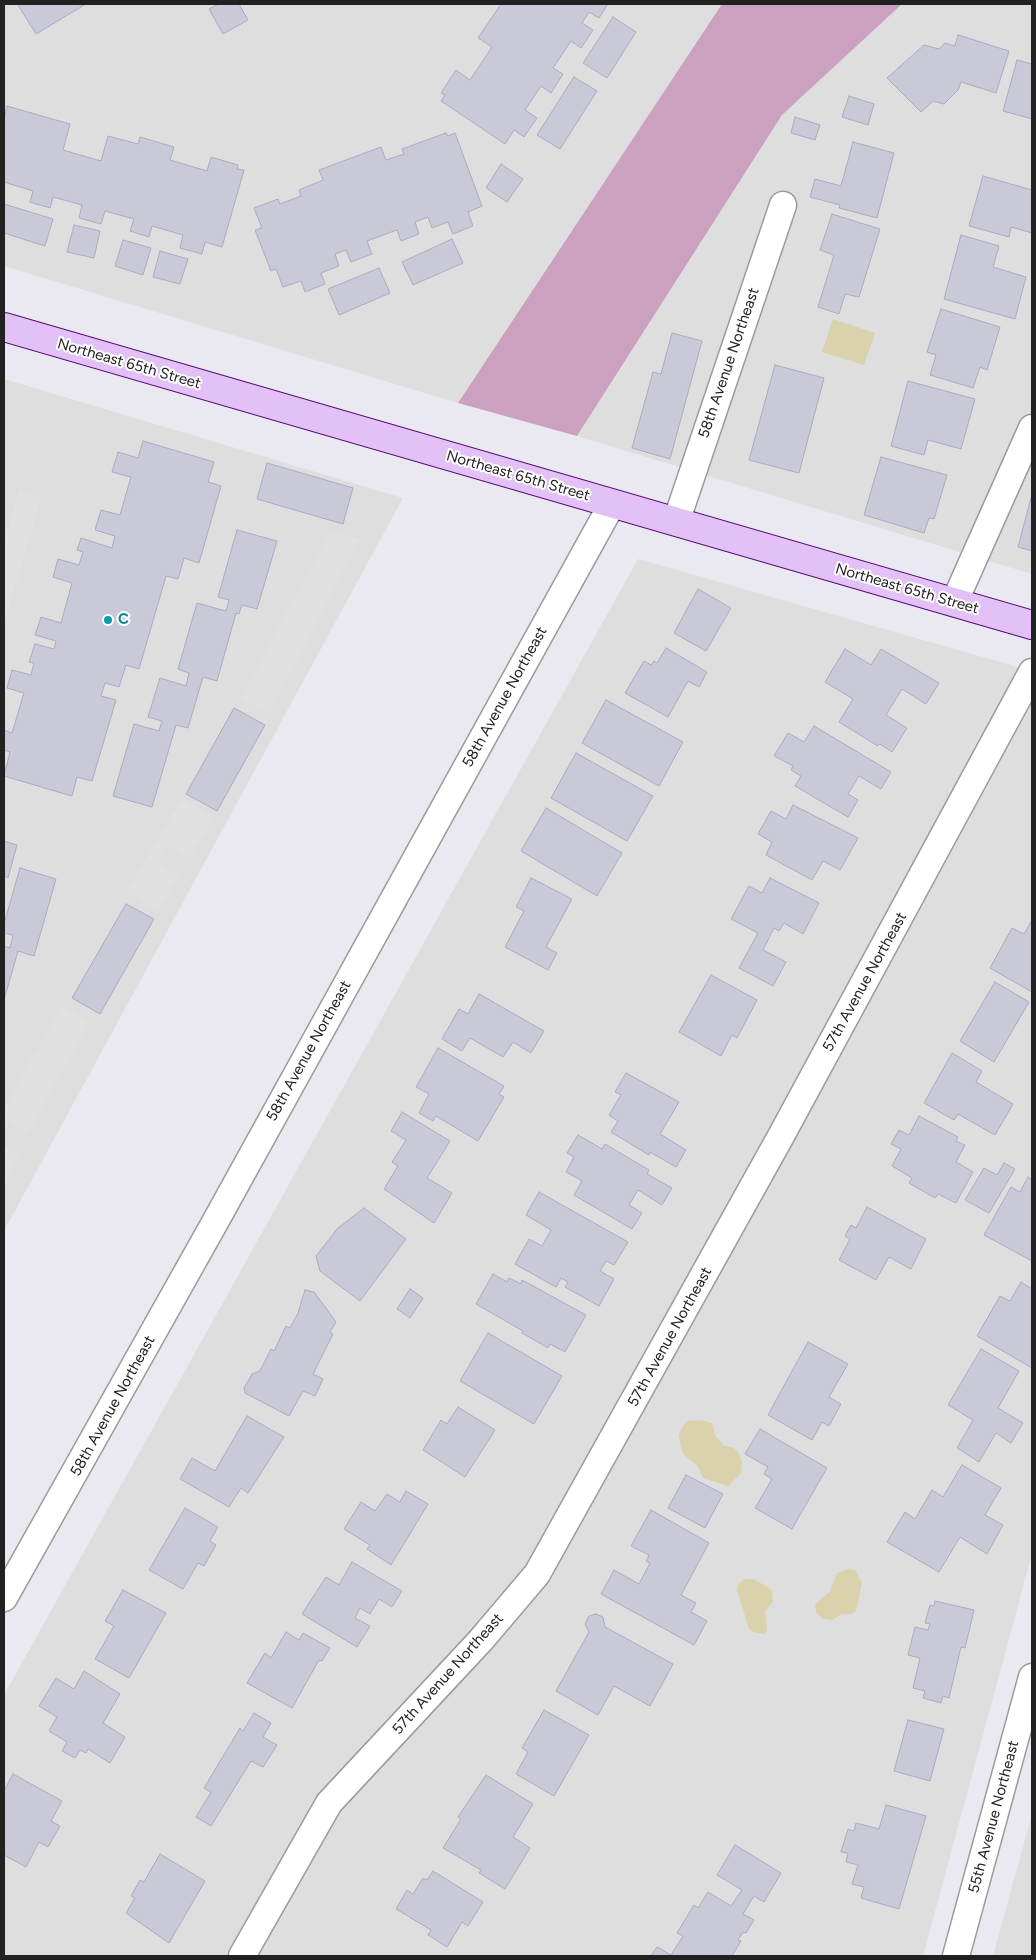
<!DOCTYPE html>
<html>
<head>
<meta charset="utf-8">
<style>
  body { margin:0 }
  #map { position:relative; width:1036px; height:1960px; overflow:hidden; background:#eae8f0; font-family:Figtree,sans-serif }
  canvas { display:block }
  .frame { position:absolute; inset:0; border:5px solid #212121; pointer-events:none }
</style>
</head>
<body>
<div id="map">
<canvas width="1036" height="1960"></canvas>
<div class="frame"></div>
</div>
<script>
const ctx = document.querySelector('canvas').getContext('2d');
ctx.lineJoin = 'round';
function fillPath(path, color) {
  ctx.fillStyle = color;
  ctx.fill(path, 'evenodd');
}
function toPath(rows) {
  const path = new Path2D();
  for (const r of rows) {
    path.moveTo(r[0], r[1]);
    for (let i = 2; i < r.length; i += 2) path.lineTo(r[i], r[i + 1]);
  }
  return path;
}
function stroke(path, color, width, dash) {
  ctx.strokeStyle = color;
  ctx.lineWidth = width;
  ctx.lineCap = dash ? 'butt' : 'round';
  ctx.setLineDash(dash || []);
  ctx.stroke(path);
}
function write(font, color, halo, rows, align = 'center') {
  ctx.font = font + ' Figtree,sans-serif';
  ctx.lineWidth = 4;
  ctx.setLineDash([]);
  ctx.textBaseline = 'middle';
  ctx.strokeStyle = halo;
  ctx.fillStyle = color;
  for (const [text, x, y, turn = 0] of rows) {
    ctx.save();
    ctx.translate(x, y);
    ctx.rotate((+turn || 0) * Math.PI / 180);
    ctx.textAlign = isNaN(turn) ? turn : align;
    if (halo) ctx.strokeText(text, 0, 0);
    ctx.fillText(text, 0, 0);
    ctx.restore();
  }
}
fillPath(toPath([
  [4,4,722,4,458,403,4,266],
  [902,4,1032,4,1032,574,577,436,782,115],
  [4,379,403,498,4,1231],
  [638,559,1032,671,1032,1554,923,1956,4,1956,4,1695],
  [1032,1814,1032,1956,993,1956]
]), '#dededf');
fillPath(toPath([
  [722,4,902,4,782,115,577,436,458,403]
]), '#cca0bf');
fillPath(toPath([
  [19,490,42,497,4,623,4,542],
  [331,530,360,540,269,713,240,699],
  [182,799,214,818,189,858,167,846,158,863,179,876,158,911,126,892],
  [61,1006,90,1022,28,1133,4,1120,4,1109],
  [4,1147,20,1155,4,1184]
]), '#e1e1e1');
fillPath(toPath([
  [833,319,875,333,864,365,822,352],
  [701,1420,712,1423,716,1437,725,1446,734,1448,739,1453,742,1463,741,1473,728,1486,703,1478,698,1466,684,1455,681,1448,679,1435,682,1427,688,1421],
  [848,1569,855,1570,862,1583,856,1611,851,1614,842,1614,832,1620,823,1619,816,1613,815,1604,830,1592,837,1573],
  [744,1579,754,1579,772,1590,773,1602,765,1611,767,1630,764,1634,753,1632,749,1629,737,1590,738,1585]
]), '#dad2ac');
const building = toPath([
  [20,4,86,4,36,34,18,5,20,4],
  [219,4,239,4,248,20,223,34,209,9,219,4],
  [501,4,608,4,599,18,589,12,582,23,593,30,581,48,571,41,553,68,563,74,551,93,541,86,525,110,537,118,524,137,514,130,505,144,441,101,445,95,441,93,456,70,470,80,492,47,478,38,501,4],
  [613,17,636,32,607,78,583,63,613,17],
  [958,35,1009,51,996,93,961,82,958,90,944,104,933,101,921,112,887,78,924,45,939,49,945,43,955,46,958,35],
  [1017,60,1032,64,1032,119,1003,111,1017,60],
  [574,77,597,91,560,149,537,135,574,77],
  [849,96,874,104,868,125,842,117,849,96],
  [7,106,70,124,63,150,101,161,108,136,138,144,140,137,174,147,170,160,207,171,211,157,238,165,237,169,244,170,222,247,205,242,202,254,180,248,183,235,152,226,149,237,130,231,134,219,105,211,101,224,79,218,82,205,53,197,50,208,30,202,33,191,4,182,4,119,7,106],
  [795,117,820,125,815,140,791,133,795,117],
  [446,133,448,136,455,133,482,206,468,212,473,226,453,234,448,222,432,228,428,217,415,222,419,234,401,241,397,230,367,241,372,254,351,262,346,250,335,254,339,266,321,273,325,284,305,292,301,281,283,287,276,269,271,271,255,230,262,228,254,208,278,199,280,204,301,196,299,190,323,180,319,170,381,147,386,160,404,154,402,149,446,133],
  [853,142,894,153,877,218,839,208,840,205,810,197,815,179,841,186,853,142],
  [501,164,523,179,507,202,486,188,501,164],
  [983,176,1032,190,1032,233,1011,227,1009,237,969,226,983,176],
  [4,204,53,219,45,246,4,233,4,204],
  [832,214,880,229,859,297,845,294,839,314,818,307,834,255,820,250,832,214],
  [74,225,100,231,94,258,67,252,74,225],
  [961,235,999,246,993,267,1026,277,1015,319,944,299,961,235],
  [452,239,463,263,413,285,402,262,452,239],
  [123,240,151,248,143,275,115,266,123,240],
  [160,251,188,259,180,284,153,277,160,251],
  [379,268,390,293,339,315,328,289,379,268],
  [941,309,1000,327,987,370,980,367,973,388,930,375,936,355,927,352,941,309],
  [672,333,702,341,670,459,632,448,653,372,661,374,672,333],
  [775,365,824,378,799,473,749,460,775,365],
  [908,381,975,399,961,449,928,440,924,455,891,446,908,381],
  [143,441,214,462,208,482,221,486,199,563,184,558,178,579,166,576,139,669,126,665,119,687,105,683,101,696,116,700,92,781,77,777,72,796,4,776,10,752,4,750,4,730,12,733,24,693,7,688,12,670,31,675,34,663,29,662,35,644,54,649,56,641,35,635,41,617,61,623,72,583,53,577,58,559,79,565,83,552,77,550,81,538,112,548,115,536,95,530,101,510,120,515,131,477,112,472,118,452,138,458,143,441],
  [881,457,947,475,934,519,929,518,924,533,864,515,881,457],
  [267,463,353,488,343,524,257,499,267,463],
  [1031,498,1032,499,1032,551,1018,547,1031,498],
  [237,530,277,541,257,609,242,605,239,614,236,613,217,681,203,677,188,728,176,725,152,807,113,796,134,724,159,731,162,721,148,717,160,678,186,686,189,673,178,669,197,603,226,611,229,600,218,597,237,530],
  [698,589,731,608,706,651,674,633,698,589],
  [666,648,707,672,699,687,688,681,668,717,625,693,644,661,651,665,654,661,657,663,666,648],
  [845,649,871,665,881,649,939,683,926,704,902,689,886,715,907,728,892,752,880,744,878,746,839,722,853,699,825,682,845,649],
  [606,700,683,742,659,786,582,743,606,700],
  [234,708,265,725,217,811,186,794,234,708],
  [814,726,891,772,881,789,859,776,848,794,858,800,848,817,795,786,801,776,791,770,793,766,774,756,788,733,804,742,814,726],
  [576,753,653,796,627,841,551,798,576,753],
  [793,805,858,838,840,870,823,861,812,880,766,855,772,842,758,834,771,811,786,819,793,805],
  [546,808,622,853,597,896,521,851,546,808],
  [4,841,17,845,8,878,4,876,4,841],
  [20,868,56,879,34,956,18,951,4,1000,4,946,10,948,13,935,4,933,4,924,20,868],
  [531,878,572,899,546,947,557,953,548,970,505,947,524,911,516,907,531,878],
  [770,878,819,903,803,934,784,923,779,931,774,928,763,950,786,962,773,986,739,968,758,933,731,919,749,886,762,893,770,878],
  [126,904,154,919,100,1014,72,998,126,904],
  [1032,920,1032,992,990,968,1012,928,1024,934,1032,920],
  [711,975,757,1000,737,1038,732,1035,721,1056,679,1032,711,975],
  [995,982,1029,1002,994,1062,960,1041,995,982],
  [479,994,544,1031,531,1053,513,1042,503,1057,470,1038,462,1051,442,1039,459,1009,468,1014,479,994],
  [438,1048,504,1086,499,1094,504,1097,478,1141,436,1116,433,1121,419,1113,429,1094,416,1087,438,1048],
  [952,1053,982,1071,976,1082,1013,1104,995,1135,958,1114,954,1120,924,1103,952,1053],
  [626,1073,679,1102,660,1134,686,1150,676,1167,650,1152,649,1155,611,1132,618,1121,609,1115,621,1095,615,1092,626,1073],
  [402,1112,450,1141,427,1178,452,1193,434,1223,384,1189,398,1166,392,1162,406,1140,391,1131,402,1112],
  [919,1116,958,1137,956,1141,965,1145,956,1162,973,1172,956,1203,938,1194,935,1198,909,1183,912,1178,892,1166,901,1149,891,1144,899,1130,909,1135,919,1116],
  [578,1135,602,1149,605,1144,649,1170,647,1174,672,1188,662,1205,638,1190,629,1205,642,1213,632,1229,574,1195,582,1181,566,1172,574,1157,567,1153,578,1135],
  [1004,1163,1015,1169,989,1213,965,1200,984,1168,997,1175,1004,1163],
  [1028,1177,1032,1180,1032,1261,984,1235,1011,1187,1020,1192,1028,1177],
  [539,1192,628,1242,614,1265,606,1261,600,1271,614,1279,599,1306,565,1287,568,1282,561,1278,556,1287,515,1264,529,1239,542,1246,551,1230,526,1215,539,1192],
  [867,1207,926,1239,911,1269,889,1257,876,1280,839,1260,850,1239,845,1236,851,1225,856,1228,867,1207],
  [364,1208,406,1239,360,1301,320,1271,316,1256,338,1228,364,1208],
  [493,1274,507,1282,509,1278,521,1284,522,1280,586,1315,565,1352,550,1344,548,1348,522,1333,523,1331,476,1304,493,1274],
  [1021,1282,1032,1289,1032,1368,977,1336,1000,1296,1010,1301,1021,1282],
  [410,1289,423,1298,410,1318,397,1309,410,1289],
  [305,1290,314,1292,336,1322,330,1332,333,1334,313,1374,323,1379,315,1396,303,1391,289,1416,245,1393,244,1388,252,1374,260,1371,271,1349,274,1351,286,1326,290,1328,298,1313,305,1290],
  [488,1333,562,1376,534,1424,460,1381,488,1333],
  [808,1342,848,1364,829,1397,841,1404,829,1426,822,1422,812,1440,768,1415,808,1342],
  [981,1349,1019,1371,998,1408,1023,1423,1011,1443,996,1433,979,1462,957,1448,973,1420,948,1405,981,1349],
  [458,1407,495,1430,465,1477,423,1450,441,1420,447,1424,458,1407],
  [247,1416,284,1437,248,1493,241,1488,229,1507,180,1479,192,1458,215,1471,247,1416],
  [760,1429,827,1468,792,1529,755,1508,772,1479,764,1474,768,1467,745,1454,760,1429],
  [962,1465,1001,1488,985,1515,1003,1525,987,1554,960,1537,939,1572,887,1542,905,1512,915,1519,932,1490,943,1497,962,1465],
  [686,1475,723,1494,705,1528,668,1508,686,1475],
  [406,1491,428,1504,391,1565,367,1549,370,1545,344,1529,361,1502,375,1511,387,1494,400,1502,406,1491],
  [185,1508,218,1527,210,1541,216,1545,204,1566,198,1563,183,1589,149,1570,185,1508],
  [651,1510,709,1543,681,1595,696,1603,691,1612,707,1621,694,1645,601,1594,614,1570,639,1584,650,1563,646,1561,649,1555,631,1546,651,1510],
  [352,1562,402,1591,392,1607,379,1599,370,1614,360,1608,355,1618,370,1626,357,1647,302,1614,326,1577,339,1585,352,1562],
  [123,1590,166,1613,129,1678,95,1659,114,1626,105,1621,123,1590],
  [935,1601,974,1610,965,1648,961,1647,949,1698,943,1696,941,1703,923,1698,925,1691,913,1688,920,1658,908,1655,915,1627,928,1630,930,1624,925,1623,930,1605,934,1606,935,1601],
  [596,1614,603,1617,605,1627,673,1664,650,1706,614,1686,598,1715,556,1691,589,1632,585,1624,589,1616,596,1614],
  [286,1632,299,1640,303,1633,330,1648,322,1661,319,1660,292,1708,247,1683,265,1653,271,1658,286,1632],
  [84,1671,120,1694,103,1723,125,1737,110,1763,88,1749,86,1753,80,1750,75,1758,62,1751,67,1742,49,1731,57,1717,39,1706,56,1678,74,1689,84,1671],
  [544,1710,589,1735,554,1796,516,1774,528,1752,522,1748,544,1710],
  [254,1713,271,1723,263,1737,277,1745,263,1767,251,1761,211,1826,196,1817,211,1792,204,1788,240,1728,243,1731,254,1713],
  [908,1720,944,1729,930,1781,894,1771,908,1720],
  [13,1774,62,1801,51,1821,60,1826,48,1847,39,1842,26,1867,4,1855,4,1791,13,1774],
  [486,1775,533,1804,513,1837,530,1848,505,1889,479,1873,481,1870,443,1848,461,1819,458,1817,486,1775],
  [886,1805,926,1816,899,1909,861,1898,864,1887,852,1884,858,1865,846,1862,848,1853,841,1852,848,1829,854,1831,856,1823,879,1829,886,1805],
  [735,1845,781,1873,764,1902,754,1896,743,1914,754,1920,746,1933,743,1932,738,1940,741,1941,732,1956,651,1956,657,1947,671,1955,683,1936,677,1933,694,1905,698,1908,708,1892,731,1906,742,1890,717,1875,735,1845],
  [160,1854,205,1881,169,1943,126,1913,135,1898,131,1896,140,1880,144,1882,160,1854],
  [433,1871,483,1902,468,1926,462,1922,447,1947,428,1935,431,1930,396,1909,407,1890,413,1894,423,1878,427,1880,433,1871]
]);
fillPath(building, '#c9c9d7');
stroke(building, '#acabc1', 1);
const street = toPath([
  [676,522,783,205],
  [954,603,1032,428],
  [4,1598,214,1224,612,504],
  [242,1956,329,1803,481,1640,537,1574,781,1136,1032,672],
  [956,1956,1032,1677]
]);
const secondary = toPath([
  [4,327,1032,625]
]);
stroke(street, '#9b9b9b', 29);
stroke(secondary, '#550d72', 30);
stroke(street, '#fff', 26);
stroke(secondary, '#e3c1f6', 28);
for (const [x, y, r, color] of [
  [108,620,5,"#0f9aa8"]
]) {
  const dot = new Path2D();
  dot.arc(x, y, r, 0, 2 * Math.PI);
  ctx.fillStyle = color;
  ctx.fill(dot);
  stroke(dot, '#fff', 2);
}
write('15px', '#212121', '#fff', [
  ["58th Avenue Northeast",729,363,-71],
  ["Northeast 65th Street",129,364,16],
  ["Northeast 65th Street",518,476,16],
  ["Northeast 65th Street",907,589,16],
  ["58th Avenue Northeast",505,697,-61],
  ["57th Avenue Northeast",865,982,-61],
  ["58th Avenue Northeast",309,1051,-61],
  ["57th Avenue Northeast",670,1337,-61],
  ["58th Avenue Northeast",113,1406,-61],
  ["57th Avenue Northeast",448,1674,-48],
  ["55th Avenue Northeast",994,1817,-75]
]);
write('bold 15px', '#0d838f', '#fff', [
  ["C",118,620]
], 'left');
</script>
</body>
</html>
